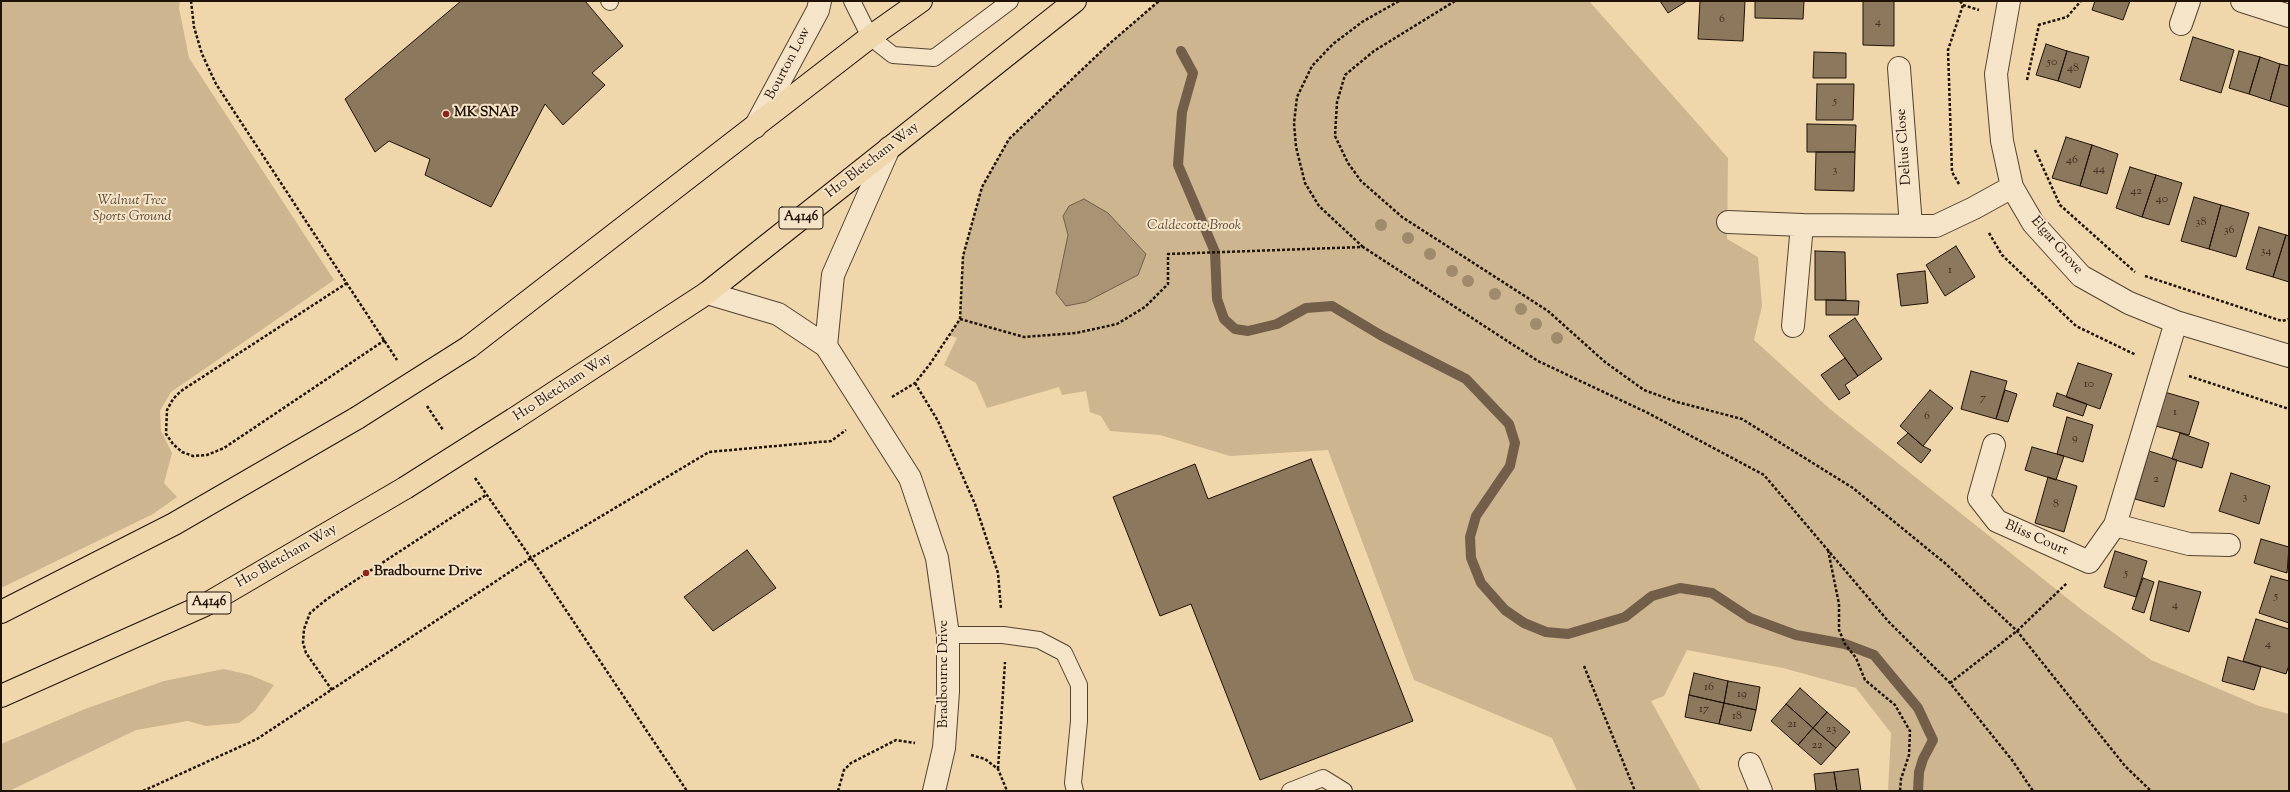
<!DOCTYPE html>
<html>
<head>
<meta charset="utf-8">
<style>
  body { margin:0 }
  #map { position:relative; width:2290px; height:792px; overflow:hidden; background:#efd6ab; font-family:"Sorts Mill Goudy",serif }
  canvas { display:block }
  .frame { position:absolute; inset:0; border:2px solid #211208; pointer-events:none }
</style>
</head>
<body>
<div id="map">
<canvas width="2290" height="792"></canvas>
<div class="frame"></div>
</div>
<script>
const ctx = document.querySelector('canvas').getContext('2d');
ctx.lineJoin = 'round';
function fillPath(path, color) {
  ctx.fillStyle = color;
  ctx.fill(path, 'evenodd');
}
function toPath(rows) {
  const path = new Path2D();
  for (const r of rows) {
    path.moveTo(r[0], r[1]);
    for (let i = 2; i < r.length; i += 2) path.lineTo(r[i], r[i + 1]);
  }
  return path;
}
function stroke(path, color, width, dash) {
  ctx.strokeStyle = color;
  ctx.lineWidth = width;
  ctx.lineCap = dash ? 'butt' : 'round';
  ctx.setLineDash(dash || []);
  ctx.stroke(path);
}
function write(font, color, halo, rows, align = 'center') {
  ctx.font = font + ' "Sorts Mill Goudy",serif';
  ctx.lineWidth = 4;
  ctx.setLineDash([]);
  ctx.textBaseline = 'middle';
  ctx.strokeStyle = halo;
  ctx.fillStyle = color;
  for (const [text, x, y, turn = 0] of rows) {
    ctx.save();
    ctx.translate(x, y);
    ctx.rotate((+turn || 0) * Math.PI / 180);
    ctx.textAlign = isNaN(turn) ? turn : align;
    if (halo) ctx.strokeText(text, 0, 0);
    ctx.fillText(text, 0, 0);
    ctx.restore();
  }
}
fillPath(toPath([
  [1,1,180,1,179,8,189,58,334,280,171,392,160,411,161,431,172,453,164,483,177,497,153,514,1,588],
  [1159,1,1589,1,1728,158,1727,239,1758,257,1762,306,1754,340,1830,409,2082,610,2151,660,2259,706,2289,714,2289,791,1888,791,1891,733,1856,688,1783,668,1687,650,1664,696,1651,701,1701,791,1577,791,1552,738,1414,680,1328,450,1230,456,1160,435,1110,431,1101,416,1090,412,1086,391,1062,395,1059,387,987,408,976,383,944,365,957,338,949,335,960,319,963,256,982,187,1009,139,1109,44],
  [224,669,250,675,274,685,255,711,239,723,206,726,188,721,136,730,9,791,1,791,1,744,85,709,164,681]
]), '#ccb58f');
const water = toPath([
  [1084,199,1108,213,1146,254,1138,275,1086,302,1066,306,1056,293,1068,235,1063,216,1069,206,1084,199]
]);
fillPath(water, '#a99374');
stroke(water, '#735f49', 1);
stroke(toPath([
  [1181,51,1193,73,1182,112,1178,165,1215,252,1217,299,1224,319,1235,329,1248,331,1277,324,1306,308,1332,306,1382,336,1466,379,1509,424,1515,443,1510,466,1476,516,1470,537,1471,558,1481,583,1505,610,1524,623,1546,632,1568,634,1625,617,1652,596,1680,588,1712,593,1750,618,1796,635,1845,644,1874,655,1918,708,1933,740,1923,759,1919,772,1918,791]
]), '#735f49', 10);
const building = toPath([
  [461,1,585,1,623,46,592,73,605,85,563,125,545,104,491,207,425,175,430,159,389,141,375,152,345,99,461,1],
  [1660,1,1687,1,1668,13,1660,1],
  [1700,1,1745,1,1743,41,1698,39,1700,1],
  [1755,1,1804,1,1803,19,1755,18,1755,1],
  [1863,1,1894,1,1894,46,1863,45,1863,1],
  [2095,1,2130,1,2123,20,2092,10,2095,1],
  [2193,37,2234,50,2221,93,2180,80,2193,37],
  [2046,44,2067,51,2058,81,2036,75,2046,44],
  [2067,51,2089,57,2080,88,2058,81,2067,51],
  [2239,51,2260,57,2249,94,2229,88,2239,51],
  [1814,52,1846,53,1846,78,1813,78,1814,52],
  [2260,57,2280,64,2270,101,2249,94,2260,57],
  [2280,64,2289,66,2289,107,2270,101,2280,64],
  [1817,84,1854,84,1853,120,1816,120,1817,84],
  [1807,124,1856,125,1855,152,1807,152,1807,124],
  [2066,137,2092,145,2080,186,2052,178,2066,137],
  [2092,145,2118,154,2107,194,2080,186,2092,145],
  [1816,152,1855,152,1854,191,1815,190,1816,152],
  [2130,167,2156,175,2142,217,2116,208,2130,167],
  [2156,175,2182,183,2169,225,2142,217,2156,175],
  [2194,197,2221,205,2209,249,2181,241,2194,197],
  [2221,205,2249,213,2236,257,2209,249,2221,205],
  [2259,227,2286,235,2273,277,2246,269,2259,227],
  [2286,235,2289,236,2289,282,2273,277,2286,235],
  [1956,246,1975,277,1945,296,1926,265,1956,246],
  [1815,251,1845,252,1846,300,1815,300,1815,251],
  [1925,271,1928,303,1901,306,1897,274,1925,271],
  [1826,300,1859,301,1858,315,1826,315,1826,300],
  [1855,318,1882,359,1858,376,1829,336,1855,318],
  [1845,358,1858,376,1845,385,1850,393,1839,400,1821,375,1845,358],
  [2078,363,2112,374,2100,409,2066,397,2078,363],
  [1971,371,2007,381,1996,419,1961,409,1971,371],
  [1930,390,1953,408,1923,446,1900,426,1930,390],
  [2005,390,2017,394,2008,422,1996,419,2005,390],
  [2161,391,2199,402,2189,435,2152,425,2161,391],
  [2057,393,2087,404,2083,416,2053,406,2057,393],
  [2067,417,2093,425,2083,462,2057,454,2067,417],
  [1908,433,1923,446,1931,450,1921,463,1897,443,1908,433],
  [2180,433,2209,443,2202,468,2172,459,2180,433],
  [2032,447,2064,456,2056,480,2025,470,2032,447],
  [2149,451,2177,460,2164,507,2135,499,2149,451],
  [1311,459,1413,721,1260,780,1191,604,1160,616,1113,497,1195,464,1208,499,1311,459],
  [2231,473,2270,486,2259,524,2219,511,2231,473],
  [2048,477,2077,486,2064,532,2035,523,2048,477],
  [2261,539,2289,547,2287,573,2254,563,2261,539],
  [747,550,776,588,713,631,684,597,747,550],
  [2115,551,2147,561,2136,597,2104,587,2115,551],
  [2271,576,2289,581,2289,623,2259,613,2271,576],
  [2143,578,2154,582,2144,613,2132,609,2143,578],
  [2159,581,2201,592,2189,632,2150,620,2159,581],
  [2256,619,2289,629,2289,665,2286,674,2243,661,2256,619],
  [2228,657,2261,667,2254,690,2222,681,2228,657],
  [1694,673,1728,681,1724,703,1689,695,1694,673],
  [1728,681,1760,687,1756,710,1724,703,1728,681],
  [1800,688,1827,712,1813,728,1786,704,1800,688],
  [1689,695,1724,703,1719,724,1685,717,1689,695],
  [1724,703,1756,710,1751,731,1719,724,1724,703],
  [1786,704,1813,728,1798,745,1771,721,1786,704],
  [1827,712,1850,732,1836,748,1813,728,1827,712],
  [1813,728,1836,748,1821,765,1798,745,1813,728],
  [1858,769,1861,791,1837,791,1834,772,1858,769],
  [1834,772,1837,791,1816,791,1814,774,1834,772]
]);
fillPath(building, '#8c785d');
stroke(building, '#211208', 1);
const service = toPath([
  [609,1,610,2],
  [852,1,870,37,893,55,934,58,1010,1],
  [948,635,1003,635,1039,640,1064,653,1079,685,1079,721,1073,783,1075,791],
  [1290,791,1323,778,1344,791]
]);
const minor = toPath([
  [2009,1,1996,74,2002,141,2012,187,2033,223,2081,276,2129,303,2176,322,2289,356],
  [2242,1,2289,16],
  [2181,24,2189,1],
  [1899,68,1911,226],
  [755,127,818,10,820,1],
  [1728,222,1802,225,1936,226,1974,208,2012,187],
  [707,293,778,314,826,346,910,478,937,558,948,635,948,692,944,748,934,791],
  [1793,326,1802,225],
  [826,346,833,275,889,148],
  [1994,445,1979,498,1997,521,2089,562,2115,525,2176,322],
  [2115,525,2189,544,2229,545],
  [1750,764,1761,791]
]);
const trunk = toPath([
  [469,347,870,37,921,1],
  [514,419,707,293,1075,1],
  [1,612,174,524,357,418],
  [1,696,205,605,405,488]
]);
stroke(service, '#544331', 18);
stroke(minor, '#544331', 24);
stroke(trunk, '#211208', 24);
stroke(toPath([
  [191,1,194,27,202,54,216,84,397,360],
  [1455,1,1374,51,1345,75,1337,102,1335,136,1348,163,1361,181,1402,217,1548,311,1605,362,1644,390,1677,402,1742,419,1853,488,1946,564,2017,631,2125,766,2151,791],
  [1960,1,1963,5,1979,10],
  [2038,25,2067,17,2081,1],
  [2027,80,2039,25],
  [2035,150,2060,205,2135,272],
  [1959,184,1952,172,1948,50,1963,5],
  [1989,233,2002,255,2076,326,2136,355],
  [1363,247,1319,206,1305,183,1296,147,1294,123,1297,97,1312,66,1333,44,1362,22,1399,1],
  [2145,276,2282,321,2289,319],
  [347,283,181,391,173,399,167,410,166,434,173,444,182,452,193,456,207,455,224,448,385,340],
  [960,319,1024,337,1076,333,1117,324,1145,307,1168,284,1168,254,1363,247,1538,361,1648,413,1764,475,1888,621,1950,683,2012,760,2033,791],
  [2189,376,2289,409],
  [915,383,938,421,975,504,998,573,1001,609],
  [892,397,915,383,930,364,960,319,963,256,982,187,1009,139,1109,44,1159,1],
  [427,406,443,430],
  [475,478,531,558,709,452,831,441,846,430],
  [1828,550,1839,604,1839,630,1845,644,1856,658,1865,680,1895,705,1910,731,1909,755,1901,779,1900,791],
  [1584,666,1635,791],
  [1950,683,2017,631,2067,583],
  [332,690,306,653,303,643,304,629,310,613,327,599,486,495],
  [971,755,985,759,998,769,1007,791],
  [998,769,1005,662],
  [143,791,257,739,531,558,687,791],
  [838,791,844,770,851,763,896,740,915,743]
]), '#211208', 2.5, [3, 2]);
stroke(service, '#f5e4c8', 16);
stroke(minor, '#f5e4c8', 22);
stroke(trunk, '#efd6ab', 22);
const trunkBridge = toPath([
  [357,418,469,347],
  [405,488,514,419]
]);
stroke(trunkBridge, '#211208', 24, []);
stroke(trunkBridge, '#efd6ab', 22);
ctx.fillStyle = '#9f8a6b';
for (const [x, y] of [
  [1381,225],
  [1408,238],
  [1430,254],
  [1452,271],
  [1468,281],
  [1495,294],
  [1521,309],
  [1536,324],
  [1557,338]
]) {
  ctx.beginPath();
  ctx.arc(x, y, 6, 0, 2 * Math.PI);
  ctx.fill();
}
for (const [x, y, r, color] of [
  [446,114,4,"#8f2418"],
  [366,573,4,"#8f2418"]
]) {
  const dot = new Path2D();
  dot.arc(x, y, r, 0, 2 * Math.PI);
  ctx.fillStyle = color;
  ctx.fill(dot);
  stroke(dot, '#f5e4c8', 1.5);
}
write('12px', '#3c2c1d', null, [
  ["6",1722,20],
  ["4",1878,23],
  ["50",2052,63],
  ["48",2073,69],
  ["5",1835,102],
  ["46",2072,161],
  ["44",2099,170],
  ["3",1835,171],
  ["42",2136,192],
  ["40",2162,200],
  ["38",2201,223],
  ["36",2229,231],
  ["34",2266,252],
  ["1",1950,271],
  ["10",2089,385],
  ["7",1983,399],
  ["1",2175,413],
  ["6",1927,417],
  ["9",2075,439],
  ["2",2156,480],
  ["3",2245,498],
  ["8",2056,505],
  ["5",2126,574],
  ["5",2276,597],
  ["4",2175,606],
  ["4",2268,645],
  ["16",1709,688],
  ["19",1742,695],
  ["17",1704,710],
  ["18",1737,717],
  ["21",1792,725],
  ["23",1831,730],
  ["22",1817,746]
]);
for (const [x, y, w] of [
  [801,218,44],
  [209,603,44]
]) {
  const box = new Path2D();
  box.roundRect(x - w / 2, y - 11, w, 22, 3);
  ctx.fillStyle = '#f5e4c8';
  ctx.fill(box);
  stroke(box, '#211208', 1);
}
write('bold 13px', '#211208', null, [
  ["A4146",801,218],
  ["A4146",209,603]
]);
write('14px', '#211208', '#f5e4c8', [
  ["Bourton Low",789,64,-62],
  ["Delius Close",1905,147,-94],
  ["H10 Bletcham Way",873,161,-38],
  ["Elgar Grove",2056,246,49],
  ["H10 Bletcham Way",563,388,-33],
  ["Bliss Court",2036,539,24],
  ["H10 Bletcham Way",287,557,-30],
  ["Bradbourne Drive",945,674,-90]
]);
write('bold 14px', '#211208', '#f5e4c8', [
  ["MK SNAP",454,114],
  ["Bradbourne Drive",374,573]
], 'left');
write('italic 14px', '#5d4b37', '#f5e4c8', [
  ["Walnut Tree",132,202],
  ["Sports Ground",132,218],
  ["Caldecotte Brook",1194,227]
]);
</script>
</body>
</html>
